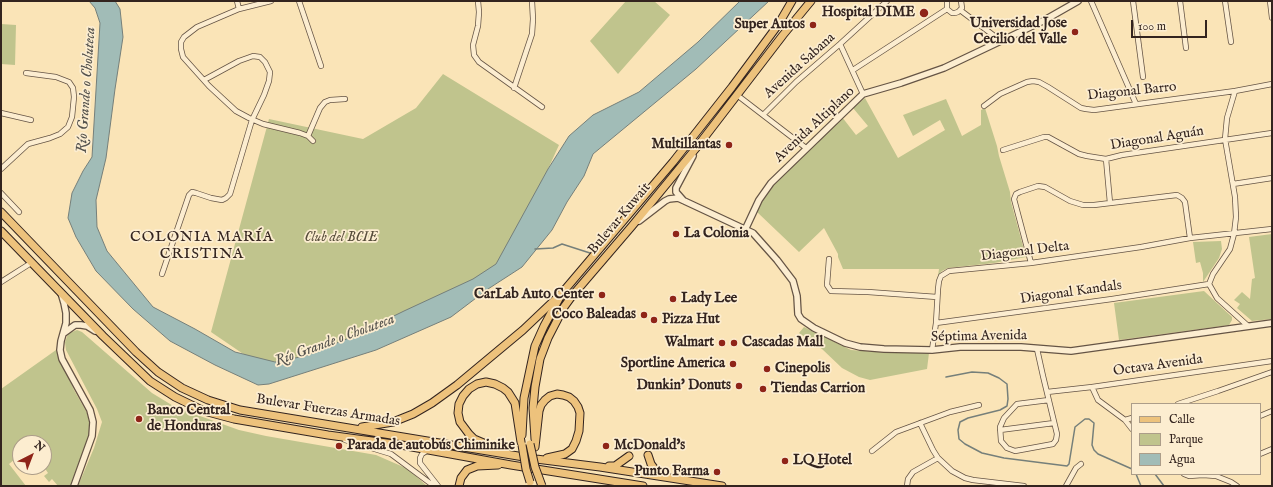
<!DOCTYPE html>
<html>
<head>
<meta charset="utf-8">
<style>
  body { margin:0 }
  #map { position:relative; width:1273px; height:487px; overflow:hidden; background:#fae4b7; font-family:"IM FELL English",serif }
  canvas { display:block }
  .frame { position:absolute; inset:0; border:2px solid #33241f; pointer-events:none }
  .legend { position:absolute; left:1131px; top:403px; width:130px; height:72px; box-sizing:border-box; background:#fcedd0; border:1px solid #ac9d89; margin:0; padding:5px 7px; list-style:none; font-size:12px; color:#33241f }
  .legend li { display:flex; align-items:center; gap:8px; height:20px }
  .legend b { width:20px; border:1px solid #ac9d89 }
  .north { position:absolute; left:12px; top:435px; width:40px; height:40px; box-sizing:border-box; background:#fcedd0; border:1px solid #ac9d89; border-radius:50%; rotate:42deg; font-size:11px; font-weight:700; line-height:16px; text-align:center; color:#33241f }
  .north::after { content:''; display:block; margin:auto; width:14px; height:18px; background:#8f2418; clip-path:polygon(50% 0,100% 100%,50% 72%,0 100%) }
  .scale { position:absolute; left:1131px; top:20px; width:76px; height:18px; box-sizing:border-box; border:2px solid #33241f; border-top:0; padding-left:5px; font-size:12px; line-height:14px; white-space:nowrap; color:#33241f; -webkit-text-stroke:3px #fcedd0; paint-order:stroke }
</style>
</head>
<body>
<div id="map">
<canvas width="1273" height="487"></canvas>
<div class="frame"></div>
<ul class="legend">
<li><b style="height:5px;background:#edc27c"></b>Calle</li>
<li><b style="height:11px;background:#c0c48d"></b>Parque</li>
<li><b style="height:11px;background:#a1bcb7"></b>Agua</li>
</ul>
<div class="north">N</div>
<div class="scale">100 m</div>
</div>
<script>
const ctx = document.querySelector('canvas').getContext('2d');
ctx.lineJoin = 'round';
function fillPath(path, color) {
  ctx.fillStyle = color;
  ctx.fill(path, 'evenodd');
}
function toPath(rows) {
  const path = new Path2D();
  for (const r of rows) {
    path.moveTo(r[0], r[1]);
    for (let i = 2; i < r.length; i += 2) path.lineTo(r[i], r[i + 1]);
  }
  return path;
}
function stroke(path, color, width, dash) {
  ctx.strokeStyle = color;
  ctx.lineWidth = width;
  ctx.lineCap = dash ? 'butt' : 'round';
  ctx.setLineDash(dash || []);
  ctx.stroke(path);
}
function write(font, color, halo, rows, align = 'center') {
  ctx.font = font + ' "IM FELL English",serif';
  ctx.lineWidth = 3.5;
  ctx.setLineDash([]);
  ctx.textBaseline = 'middle';
  ctx.strokeStyle = halo;
  ctx.fillStyle = color;
  for (const [text, x, y, turn = 0] of rows) {
    ctx.save();
    ctx.translate(x, y);
    ctx.rotate((+turn || 0) * Math.PI / 180);
    ctx.textAlign = isNaN(turn) ? turn : align;
    if (halo) ctx.strokeText(text, 0, 0);
    ctx.fillText(text, 0, 0);
    ctx.restore();
  }
}
fillPath(toPath([
  [626,1,654,1,670,15,618,74,590,41],
  [1,24,16,25,15,65,1,64],
  [443,74,559,145,521,228,504,257,464,296,305,361,255,362,211,332,269,119,363,139,416,108],
  [865,98,898,158,945,130,940,120,913,136,903,115,946,99,962,136,981,125,981,110,985,108,997,146,999,156,1010,192,1011,202,1026,257,994,263,948,268,942,271,938,276,939,269,843,269,838,257,838,254,824,228,799,252,757,212,769,188,842,117,856,135,868,126,853,108],
  [1272,234,1272,319,1252,321,1237,308,1240,304,1234,300,1242,292,1250,299,1252,279,1255,278,1249,237],
  [1221,241,1222,249,1219,258,1203,282,1203,273,1200,262,1196,263,1193,242],
  [1204,291,1232,317,1232,320,1229,325,1119,340,1114,303],
  [804,327,851,350,891,353,929,353,927,369,870,380,859,377,842,368,822,349,799,333],
  [77,330,82,332,152,393,175,407,239,430,266,436,376,455,408,469,427,486,78,486,94,448,102,422,97,409,66,350,65,342,68,334,72,332],
  [56,350,74,390,87,413,90,425,90,433,70,486,58,486,52,479,49,482,44,476,48,473,44,467,44,464,47,461,44,457,44,443,20,443,20,455,9,464,26,486,1,486,1,389]
]), '#c0c48d');
const water = toPath([
  [89,1,115,1,120,9,123,37,115,89,106,158,96,200,97,227,107,251,153,307,195,329,235,352,275,362,305,356,349,338,404,311,473,279,496,264,548,169,569,136,593,115,639,92,698,42,740,1,769,1,696,69,593,154,584,176,567,202,552,230,522,267,488,289,451,317,376,350,269,384,258,385,215,365,170,341,133,309,96,271,76,237,68,218,72,193,83,171,92,157,100,23,95,8,89,1]
]);
fillPath(water, '#a1bcb7');
stroke(water, '#757f7a', 1);
stroke(toPath([
  [535,249,553,248,562,244,593,254],
  [946,377,972,372,988,373,999,378,1007,384,1008,399,1007,406,1000,410,968,418,960,422,958,430,959,439,965,444,982,453,1004,458,1067,466,1069,464,1075,427,1085,419,1089,419,1094,423,1092,445,1094,450,1098,454,1132,469],
  [1136,474,1141,486],
  [1155,474,1164,486]
]), '#757f7a', 1.5);
const minor = toPath([
  [237,1,239,9],
  [271,1,239,9,197,27,184,37,181,42,181,49,183,57,209,86,236,111,249,118,263,124,300,133,308,136,313,141],
  [299,1,321,66],
  [478,1,479,12,478,26,473,45,474,55,479,62,542,107],
  [947,1,947,9,952,13,955,13,958,12,962,8,961,1],
  [1091,1,1136,104],
  [1133,1,1143,77],
  [1180,1,1186,48],
  [1225,1,1231,42],
  [1270,1,1272,18],
  [960,10,1001,41],
  [840,44,863,94],
  [853,70,947,9],
  [514,88,532,34,533,19,532,1],
  [1235,91,1227,118,1225,139,1235,197,1236,217,1234,234,1230,249,1213,274,1209,284,1217,298,1248,326],
  [737,95,806,148],
  [984,106,1000,94,1027,82,1033,81,1039,82,1048,87,1081,108,1086,109,1094,110,1235,91,1272,84],
  [1,113,31,120],
  [763,115,796,82,840,44,887,1],
  [308,136,320,108,325,102,330,100,345,99],
  [1003,150,1044,137,1048,137,1079,154,1087,156,1106,159,1122,155,1272,133],
  [1106,159,1110,203],
  [1,169,28,144,50,138,60,134,68,127,72,117,74,97,73,88,69,82,56,77,26,73],
  [1233,184,1272,178],
  [1,193,19,212],
  [829,259,827,285,831,291,868,292,937,297],
  [1031,263,1014,199,1016,194,1020,192,1038,186,1045,187,1070,201,1083,205,1094,205,1177,195,1182,198,1185,202,1190,238],
  [162,274,189,195,192,192,196,193,211,198,222,200,226,198,230,194,252,120,264,95,269,81,270,72,265,62,260,57,253,56,239,61,204,80],
  [1,282,31,263],
  [936,323,1112,299,1209,284],
  [1037,349,1043,376,1057,434,1056,440,1053,444,1015,451,1007,448,1001,441,1000,427,1004,418,1017,404,1049,400],
  [932,350,936,323,938,289,939,281,941,276,949,271,1031,263,1141,247,1190,238,1272,229],
  [1092,387,1098,400,1125,420,1132,429],
  [1047,392,1092,387,1272,361],
  [1178,404,1218,391,1272,372],
  [1260,416,1272,411],
  [1125,420,1132,418],
  [920,423,933,450,938,458,952,471,965,478,973,480,1024,486],
  [1000,430,1054,423],
  [345,440,391,454,434,486],
  [428,450,422,454,420,458,420,463,438,486],
  [872,451,896,432,950,412,979,405],
  [1260,454,1272,449],
  [1184,474,1189,476,1203,475,1216,476,1231,482,1237,486],
  [907,486,908,479,913,472,938,458],
  [1066,486,1076,468,1081,464]
]);
const tertiary = toPath([
  [683,200,676,192,676,188,693,156],
  [639,221,665,201,669,199,678,198,753,233,777,260,793,281,797,296,798,314,801,319,814,328,845,343,860,347,884,349,932,350,960,347,1021,347,1071,351,1272,323],
  [745,230,759,200,771,183,863,94,901,83,944,68,1043,21,1078,1],
  [61,293,64,303,66,313,66,323,61,341,60,350,62,359,90,410,93,422,92,436,74,486],
  [64,333,75,325,81,325,87,326,95,331]
]);
const primary = toPath([
  [522,435,524,398,535,346,544,326,562,293,673,162,732,87,778,25,792,1],
  [535,439,533,408,535,387,540,359,548,338,564,307,572,296,632,226,697,147,783,35,811,1]
]);
const trunk = toPath([
  [1,212,136,352,158,372,182,388,208,400,240,410,536,459,600,467,722,486],
  [1,231,103,336,150,381,175,397,204,411,234,419,328,435,401,445,511,465,643,486],
  [362,427,393,422,413,414,432,403,457,385,523,330,562,293],
  [535,447,539,411,541,405,545,400,550,396,557,394,563,395,569,397,574,401,578,407,580,413,579,431,576,441,572,449,565,454,547,458],
  [500,450,474,439,469,434,460,422,458,413,459,404,463,396,469,389,477,384,486,382,495,384,503,388,508,392,515,403,521,442],
  [648,455,651,464,657,472,663,474],
  [609,466,615,466,629,456],
  [459,486,461,478,467,470,477,466,498,465]
]);
stroke(minor, '#655445', 6);
stroke(tertiary, '#655445', 8);
stroke(primary, '#33241f', 9);
stroke(trunk, '#33241f', 9);
stroke(minor, '#fcedd0', 4.5);
stroke(tertiary, '#fcedd0', 5.5);
stroke(primary, '#edc27c', 7);
stroke(trunk, '#edc27c', 7);
const primaryBridge = toPath([
  [530,444,535,467,542,486],
  [522,445,526,469,530,482]
]);
stroke(primaryBridge, '#33241f', 9, []);
stroke(primaryBridge, '#edc27c', 7);
for (const [x, y, r, color] of [
  [924,13,5,"#8f2418"],
  [813,25,4,"#8f2418"],
  [1075,32,4,"#8f2418"],
  [729,145,4,"#8f2418"],
  [676,234,4,"#8f2418"],
  [602,295,4,"#8f2418"],
  [673,299,4,"#8f2418"],
  [644,315,4,"#8f2418"],
  [654,320,4,"#8f2418"],
  [722,343,4,"#8f2418"],
  [734,343,4,"#8f2418"],
  [733,364,4,"#8f2418"],
  [767,369,4,"#8f2418"],
  [739,386,4,"#8f2418"],
  [763,389,4,"#8f2418"],
  [139,419,4,"#8f2418"],
  [339,446,4,"#8f2418"],
  [606,446,4,"#8f2418"],
  [785,461,4,"#8f2418"],
  [717,472,4,"#8f2418"]
]) {
  const dot = new Path2D();
  dot.arc(x, y, r, 0, 2 * Math.PI);
  ctx.fillStyle = color;
  ctx.fill(dot);
  stroke(dot, '#fcedd0', 1.5);
}
write('bold 14px', '#33241f', '#fcedd0', [
  ["Hospital DIME",915,13],
  ["Universidad Jose",1067,24],
  ["Cecilio del Valle",1067,40],
  ["Super Autos",805,25],
  ["Multillantas",721,145],
  ["La Colonia",684,234,"left"],
  ["CarLab Auto Center",594,295],
  ["Lady Lee",681,299,"left"],
  ["Coco Baleadas",636,315],
  ["Pizza Hut",662,320,"left"],
  ["Walmart",714,343],
  ["Cascadas Mall",742,343,"left"],
  ["Sportline America",725,364],
  ["Cinepolis",775,369,"left"],
  ["Dunkin' Donuts",731,386],
  ["Tiendas Carrion",771,389,"left"],
  ["Banco Central",147,411,"left"],
  ["de Honduras",147,427,"left"],
  ["Parada de autobús Chiminike",347,446,"left"],
  ["McDonald's",614,446,"left"],
  ["LQ Hotel",793,461,"left"],
  ["Punto Farma",709,472]
], 'right');
write('14px', '#33241f', '#fcedd0', [
  ["Avenida Sabana",800,66,-42],
  ["Diagonal Barro",1132,92,-6],
  ["Avenida Altiplano",815,125,-43],
  ["Diagonal Aguán",1157,139,-9],
  ["Bulevar Kuwait",620,219,-50],
  ["Diagonal Delta",1025,252,-7],
  ["Diagonal Kandals",1071,293,-8],
  ["Séptima Avenida",979,337,-1],
  ["Octava Avenida",1158,366,-8],
  ["Bulevar Fuerzas Armadas",328,411,9]
]);
write('italic 14px', '#564c3a', '#fcedd0', [
  ["Club del BCIE",341,238]
]);
write('italic 15px', '#54524d', '#fcedd0', [
  ["Río Grande o Choluteca",87,90,-86],
  ["Río Grande o Choluteca",335,341,-20]
]);
ctx.letterSpacing = '1px';
write('15px', '#33241f', '#fcedd0', [
  ["COLONIA MARÍA",202,238],
  ["CRISTINA",202,255]
]);
ctx.letterSpacing = '0px';
</script>
</body>
</html>
